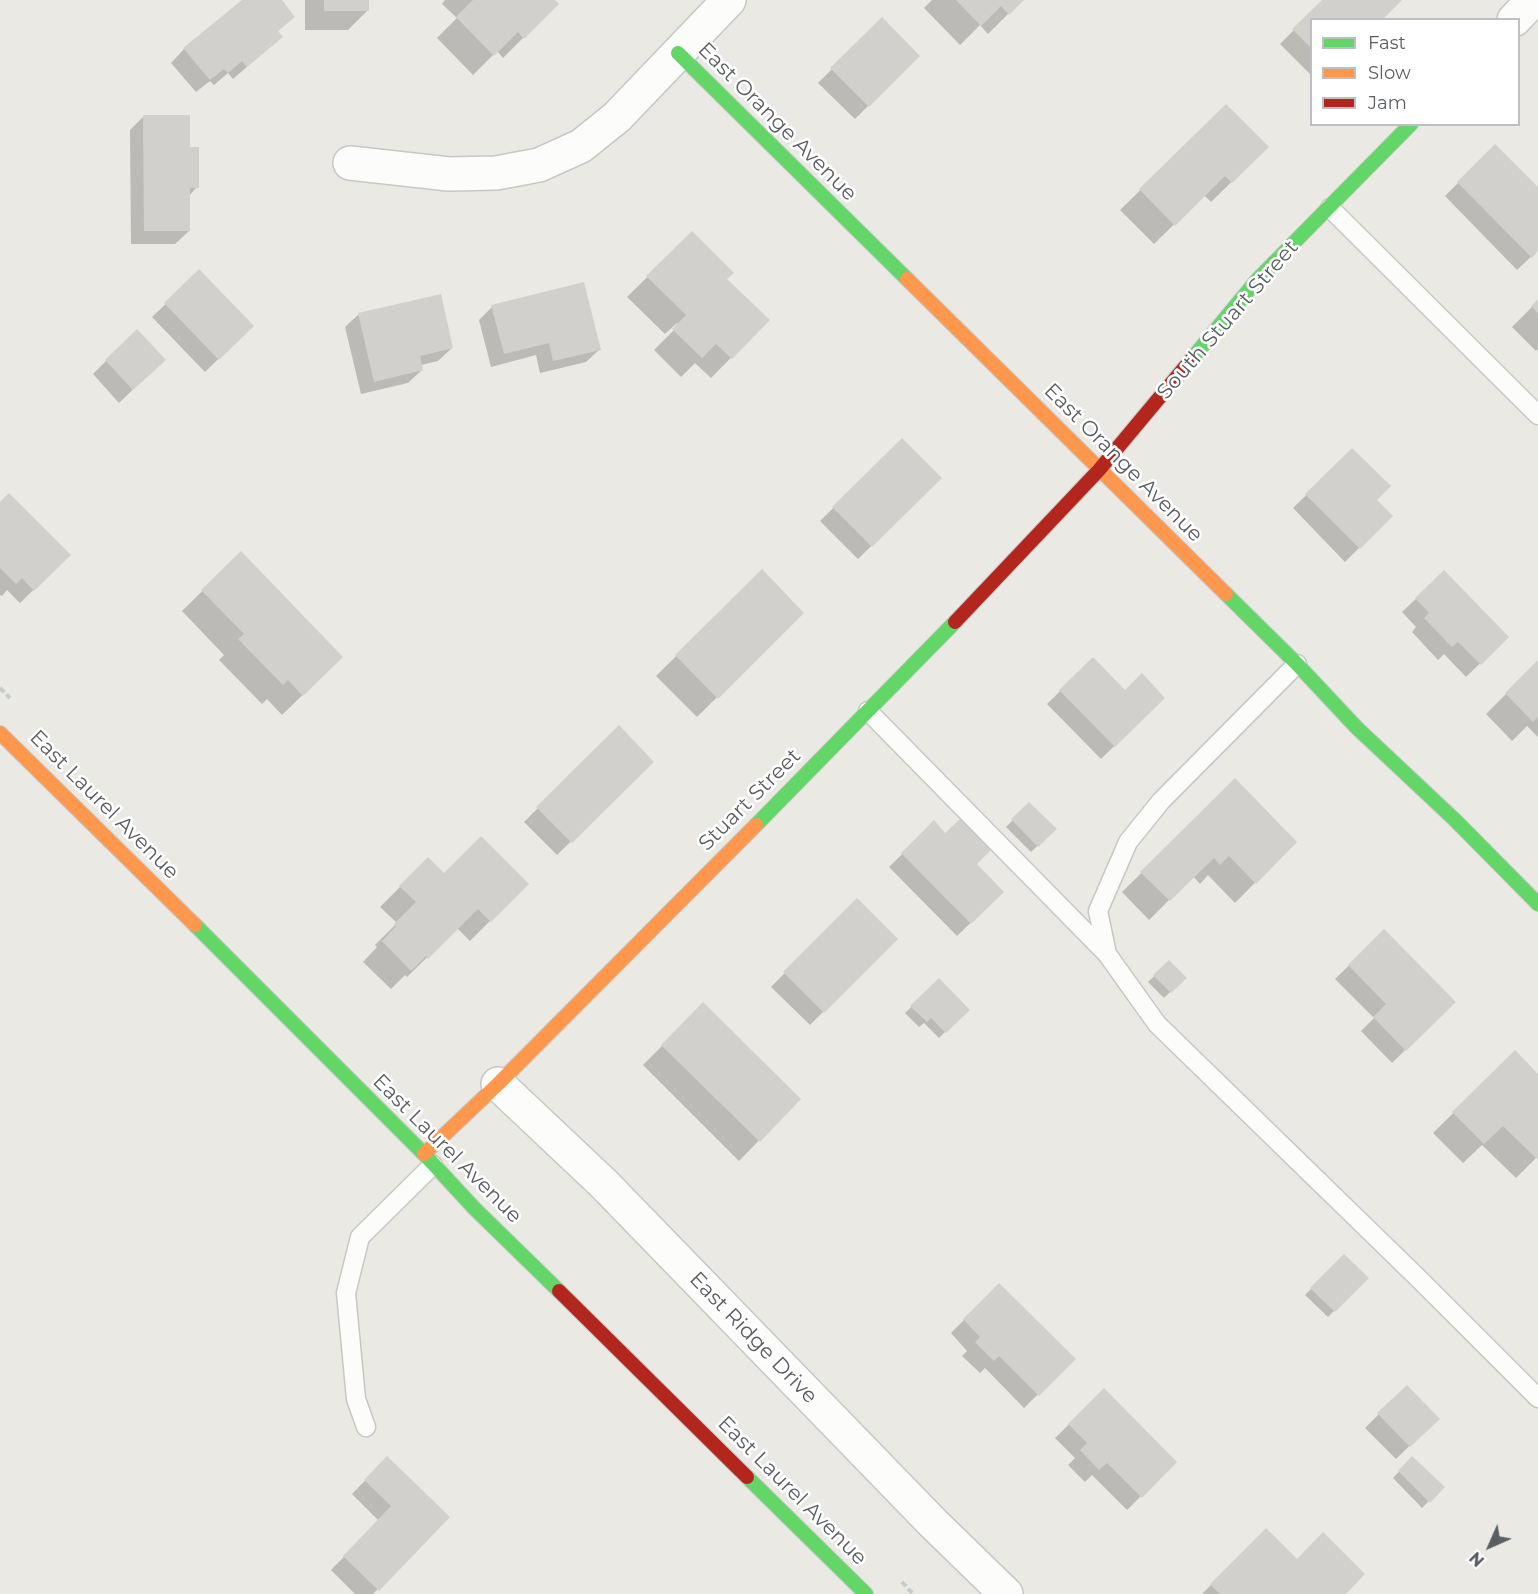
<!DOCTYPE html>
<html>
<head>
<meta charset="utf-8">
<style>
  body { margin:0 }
  #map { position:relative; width:1538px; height:1594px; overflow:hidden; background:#eae9e4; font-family:Montserrat,sans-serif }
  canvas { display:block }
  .legend { position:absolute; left:1310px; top:18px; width:210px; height:108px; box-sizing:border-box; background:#fff; border:2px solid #bdbfc1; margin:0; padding:8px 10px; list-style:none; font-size:18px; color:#5a5e63 }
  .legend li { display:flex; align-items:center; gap:12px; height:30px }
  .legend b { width:30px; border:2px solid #bdbfc1 }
  .north { position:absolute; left:1460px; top:1516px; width:60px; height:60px; -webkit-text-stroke:4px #fff; paint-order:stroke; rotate:225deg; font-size:16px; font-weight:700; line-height:24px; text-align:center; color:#5a5e63 }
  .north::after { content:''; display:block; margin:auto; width:21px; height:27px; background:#5a5e63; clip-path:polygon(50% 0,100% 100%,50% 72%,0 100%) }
</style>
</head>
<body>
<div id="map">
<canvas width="1538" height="1594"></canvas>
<ul class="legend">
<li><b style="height:8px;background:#63d668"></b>Fast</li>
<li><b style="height:8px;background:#ff974d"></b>Slow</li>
<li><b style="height:8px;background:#b3261e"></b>Jam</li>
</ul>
<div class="north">N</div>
</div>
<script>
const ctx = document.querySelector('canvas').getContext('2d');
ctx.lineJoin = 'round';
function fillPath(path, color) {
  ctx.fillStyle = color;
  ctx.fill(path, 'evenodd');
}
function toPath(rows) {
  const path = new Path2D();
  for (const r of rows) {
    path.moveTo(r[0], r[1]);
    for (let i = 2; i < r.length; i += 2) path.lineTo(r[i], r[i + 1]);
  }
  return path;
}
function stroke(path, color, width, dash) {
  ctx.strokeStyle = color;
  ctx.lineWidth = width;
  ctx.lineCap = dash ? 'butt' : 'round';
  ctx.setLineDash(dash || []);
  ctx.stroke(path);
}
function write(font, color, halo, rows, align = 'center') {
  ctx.font = font + ' Montserrat,sans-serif';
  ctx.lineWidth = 5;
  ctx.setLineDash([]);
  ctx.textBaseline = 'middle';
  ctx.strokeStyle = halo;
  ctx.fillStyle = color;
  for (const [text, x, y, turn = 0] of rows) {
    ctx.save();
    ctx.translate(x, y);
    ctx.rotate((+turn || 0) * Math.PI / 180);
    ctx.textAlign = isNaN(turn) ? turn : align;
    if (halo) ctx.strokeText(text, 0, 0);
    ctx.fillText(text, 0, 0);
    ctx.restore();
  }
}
fillPath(toPath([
  [244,0,280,0,293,16,277,32,281,37,233,79,228,73,214,85,210,81,196,92,171,63,184,49],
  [305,0,368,0,368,10,348,30,305,30],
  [445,0,554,0,557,4,503,58,497,51,473,75,437,38,457,18,442,4],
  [932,0,1022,0,988,34,980,25,960,45,924,8],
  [1324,0,1400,0,1312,20,1312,76,1280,44],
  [882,19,918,56,855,119,818,83],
  [1226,106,1267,147,1211,202,1204,195,1154,244,1120,210],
  [144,116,197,187,189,196,189,231,175,244,131,244,130,130],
  [1495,146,1538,190,1538,250,1517,270,1445,196],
  [692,233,725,279,768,320,711,378,695,363,681,377,654,350,679,325,677,323,665,334,627,297],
  [199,272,252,326,205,372,152,317],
  [1538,301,1538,349,1536,351,1512,327],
  [492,307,600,349,586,362,540,373,536,355,491,367,479,320],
  [359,314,452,348,438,361,421,365,422,370,408,383,361,394,345,327],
  [106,361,150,373,119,403,93,374],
  [902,440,940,478,858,559,820,521],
  [1352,450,1375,500,1391,516,1345,562,1293,508],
  [0,504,55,569,20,603,7,590,2,596,0,595],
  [241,553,321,677,282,715,267,699,262,704,219,660,224,655,182,611],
  [762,571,802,613,697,717,656,676],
  [1444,572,1507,637,1466,677,1444,654,1438,660,1412,632,1416,627,1402,612],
  [1093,659,1125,692,1163,698,1101,759,1047,704],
  [1538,662,1538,737,1527,726,1512,741,1486,714],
  [619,727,652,762,557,855,524,822],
  [1235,781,1295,842,1235,903,1208,875,1200,884,1193,876,1149,920,1122,892],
  [1029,804,1055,829,1031,852,1006,827],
  [934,823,1002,892,957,936,889,867],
  [428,859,444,875,527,884,470,941,457,928,407,977,405,975,391,989,363,962,377,947,375,945,397,923,380,907],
  [857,900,896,939,810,1025,771,987],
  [1384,931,1454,1002,1392,1063,1361,1031,1374,1018,1335,979],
  [1169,962,1184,978,1164,998,1148,982],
  [939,980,967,1010,939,1038,924,1023,919,1027,905,1013],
  [703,1005,799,1099,739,1161,643,1065],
  [1515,1052,1538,1076,1538,1156,1516,1178,1482,1145,1463,1163,1433,1133],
  [1344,1256,1366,1278,1328,1317,1305,1295],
  [999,1285,1074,1359,1024,1408,985,1368,980,1373,962,1356,967,1351,951,1333],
  [1406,1387,1437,1419,1396,1459,1365,1428],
  [1104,1390,1175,1462,1127,1510,1092,1475,1085,1482,1068,1465,1075,1458,1055,1438],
  [387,1458,448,1517,373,1594,355,1594,331,1570,379,1521,352,1494],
  [1412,1458,1443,1487,1422,1508,1393,1478],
  [1266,1530,1297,1561,1344,1594,1202,1594]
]), '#0003');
fillPath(toPath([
  [242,0,282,0,295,17,278,31,283,37,247,67,242,61,228,73,224,69,210,80,183,48],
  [324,0,369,0,369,11,324,11],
  [473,0,555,0,559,4,524,39,518,32,494,56,456,17],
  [956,0,1024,0,1009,15,1001,6,981,26],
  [1322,0,1402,0,1382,20,1312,20,1312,49,1292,29],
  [882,17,920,56,869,107,830,68],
  [1226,104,1269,147,1232,183,1225,176,1175,226,1139,189],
  [143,115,190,115,190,147,199,147,199,188,190,188,190,231,144,231],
  [1495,144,1538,187,1538,251,1532,258,1457,182],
  [692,231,734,273,727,279,770,320,732,359,716,344,702,358,672,329,686,315,646,276],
  [199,269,254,326,219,360,164,303],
  [584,282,601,350,553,361,549,343,504,354,491,305],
  [441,294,453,348,420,356,423,370,374,382,358,313],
  [1538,299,1538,313,1531,306],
  [137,329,166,360,133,390,105,360],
  [902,438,942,478,872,547,832,507],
  [1352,448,1391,486,1377,500,1393,516,1360,549,1305,494],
  [9,493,71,555,34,591,22,578,16,584,0,568,0,502],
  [241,551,343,657,303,696,288,680,283,685,238,639,244,634,201,590],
  [762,569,804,613,718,699,675,655],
  [1444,570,1509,637,1481,665,1458,642,1452,647,1424,618,1429,613,1415,598],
  [1093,657,1125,690,1142,673,1165,698,1115,747,1059,690],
  [1538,660,1538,717,1533,722,1505,693],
  [619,725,654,762,572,843,536,807],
  [1235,778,1297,842,1256,884,1229,856,1220,865,1214,858,1170,901,1140,872],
  [1029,802,1057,829,1038,847,1011,819],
  [961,818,991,850,977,864,1004,892,971,924,901,853,934,820,945,833],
  [481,836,529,884,491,922,478,909,428,959,426,956,411,971,382,941,396,926,394,924,416,902,399,886,428,857,444,873],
  [857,898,898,939,824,1013,783,972],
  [1384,929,1456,1002,1406,1051,1373,1017,1386,1004,1348,965],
  [1169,960,1187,978,1171,993,1153,975],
  [939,978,970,1010,946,1033,931,1018,927,1022,910,1006],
  [703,1002,801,1099,760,1142,661,1045],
  [1515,1050,1538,1074,1538,1158,1537,1159,1503,1126,1484,1144,1452,1112],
  [1344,1254,1369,1278,1335,1312,1310,1288],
  [999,1283,1076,1359,1039,1396,999,1356,994,1361,975,1342,980,1337,963,1319],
  [1407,1385,1440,1419,1410,1447,1377,1413],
  [1104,1388,1177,1462,1142,1498,1107,1463,1099,1470,1080,1450,1087,1443,1068,1424],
  [387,1456,450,1517,379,1591,343,1556,391,1506,364,1480],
  [1412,1456,1445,1487,1430,1503,1398,1471],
  [1266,1528,1297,1559,1323,1532,1365,1574,1346,1594,1220,1594,1210,1584]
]), '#d1d0cd');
const lane = toPath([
  [1330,208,1538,415],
  [868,711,1107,954,1157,1024,1418,1278,1538,1398],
  [1107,954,1098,911,1128,842,1161,801,1297,664],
  [366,1427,356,1399,346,1293,360,1237,433,1165]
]);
const street = toPath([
  [1514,20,1533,0],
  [350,163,449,174,496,173,539,165,581,146,617,117,729,0],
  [498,1084,604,1184,933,1523,1006,1594]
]);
const fast = toPath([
  [678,53,907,279],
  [1190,361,1257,280,1411,124],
  [1226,594,1297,664,1357,728,1455,820,1538,904],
  [756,825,955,622],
  [195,925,424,1154,475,1209,559,1291],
  [747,1477,866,1594]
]);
const slow = toPath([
  [907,279,1226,594],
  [0,733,195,925],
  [424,1154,498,1084,756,825]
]);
const jam = toPath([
  [955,622,1099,470,1190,361],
  [559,1291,747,1477]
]);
stroke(lane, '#c7c7c6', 21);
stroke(street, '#c7c7c6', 36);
stroke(fast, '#c7c8c8', 16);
stroke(slow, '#c7c8c8', 16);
stroke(jam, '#c7c8c8', 16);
stroke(toPath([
  [0,688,10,698],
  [902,1582,913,1594]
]), '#c7ccca', 4, [6, 3]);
stroke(lane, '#fcfcfb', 18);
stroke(street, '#fcfcfb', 33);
stroke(fast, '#63d668', 14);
stroke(slow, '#ff974d', 14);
stroke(jam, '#b3261e', 14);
write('21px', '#5a5e63', '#fff', [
  ["East Orange Avenue",777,122,45],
  ["South Stuart Street",1228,320,-49],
  ["East Orange Avenue",1123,463,45],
  ["Stuart Street",750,800,-45],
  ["East Laurel Avenue",104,805,45],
  ["East Laurel Avenue",447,1149,45],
  ["East Ridge Drive",753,1338,46],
  ["East Laurel Avenue",792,1491,45]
]);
</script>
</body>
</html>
